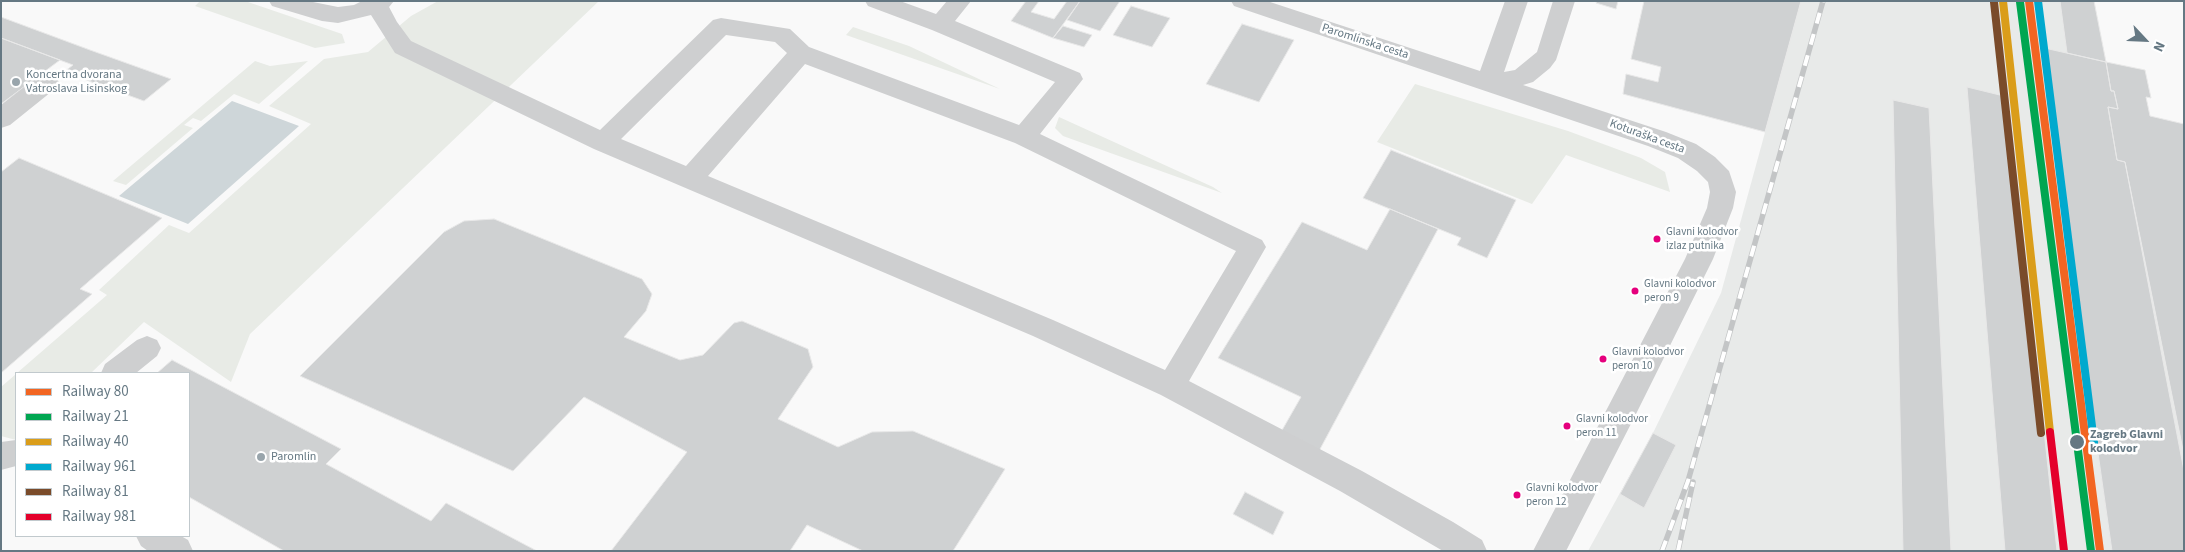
<!DOCTYPE html>
<html>
<head>
<meta charset="utf-8">
<style>
  body { margin:0 }
  #map { position:relative; width:2185px; height:552px; overflow:hidden; background:#f9f9f9; font-family:"Source Sans 3",sans-serif }
  canvas { display:block }
  .frame { position:absolute; inset:0; border:2px solid #657883; pointer-events:none }
  .legend { position:absolute; left:15px; top:372px; width:175px; height:165px; box-sizing:border-box; background:#fff; border:1px solid #c1c9cd; margin:0; padding:6px 9px; list-style:none; font-size:15px; color:#657883 }
  .legend li { display:flex; align-items:center; gap:10px; height:25px }
  .legend b { width:25px; border:1px solid #c1c9cd }
  .north { position:absolute; left:2120px; top:15px; width:50px; height:50px; -webkit-text-stroke:4px #fff; paint-order:stroke; rotate:115deg; font-size:14px; font-weight:700; line-height:20px; text-align:center; color:#657883 }
  .north::after { content:''; display:block; margin:auto; width:18px; height:22px; background:#657883; clip-path:polygon(50% 0,100% 100%,50% 72%,0 100%) }
</style>
</head>
<body>
<div id="map">
<canvas width="2185" height="552"></canvas>
<div class="frame"></div>
<ul class="legend">
<li><b style="height:6px;background:#f26522"></b>Railway 80</li>
<li><b style="height:6px;background:#00a651"></b>Railway 21</li>
<li><b style="height:6px;background:#da9d1a"></b>Railway 40</li>
<li><b style="height:6px;background:#00a9ce"></b>Railway 961</li>
<li><b style="height:6px;background:#7a4b2a"></b>Railway 81</li>
<li><b style="height:6px;background:#e4002b"></b>Railway 981</li>
</ul>
<div class="north">N</div>
</div>
<script>
const ctx = document.querySelector('canvas').getContext('2d');
ctx.lineJoin = 'round';
function fillPath(path, color) {
  ctx.fillStyle = color;
  ctx.fill(path, 'evenodd');
}
function toPath(rows) {
  const path = new Path2D();
  for (const r of rows) {
    path.moveTo(r[0], r[1]);
    for (let i = 2; i < r.length; i += 2) path.lineTo(r[i], r[i + 1]);
  }
  return path;
}
function stroke(path, color, width, dash) {
  ctx.strokeStyle = color;
  ctx.lineWidth = width;
  ctx.lineCap = dash ? 'butt' : 'round';
  ctx.setLineDash(dash || []);
  ctx.stroke(path);
}
function write(font, color, halo, rows, align = 'center') {
  ctx.font = font + ' "Source Sans 3",sans-serif';
  ctx.lineWidth = 5;
  ctx.setLineDash([]);
  ctx.textBaseline = 'middle';
  ctx.strokeStyle = halo;
  ctx.fillStyle = color;
  for (const [text, x, y, turn = 0] of rows) {
    ctx.save();
    ctx.translate(x, y);
    ctx.rotate((+turn || 0) * Math.PI / 180);
    ctx.textAlign = isNaN(turn) ? turn : align;
    if (halo) ctx.strokeText(text, 0, 0);
    ctx.fillText(text, 0, 0);
    ctx.restore();
  }
}
fillPath(toPath([
  [1801,1,2094,1,2111,90,2117,160,2125,162,2184,455,2184,551,1588,551,1653,433,1721,293]
]), '#e8eae9');
fillPath(toPath([
  [200,1,245,1,342,34,345,43,315,48,195,6],
  [438,1,599,1,250,334,231,382,144,322,91,373,17,373,107,295,99,290,169,225,189,233,311,124,269,106,324,59,368,52,411,16],
  [853,27,909,46,1000,89,846,35],
  [255,61,270,66,308,61,259,104,234,94,201,121,193,118,184,125,193,128,126,185,113,181],
  [1415,84,1568,131,1641,158,1665,172,1670,192,1566,155,1532,204,1377,142],
  [1059,117,1213,187,1222,193,1063,136,1055,128],
  [16,374,16,440,1,436,1,387]
]), '#e8ebe6');
fillPath(toPath([
  [232,101,299,126,188,224,119,196]
]), '#ced6d9');
const building = toPath([
  [1026,1,1039,1,1031,12,1054,19,1067,1,1080,1,1053,38,1011,21,1026,1],
  [1080,1,1120,1,1100,31,1067,20,1080,1],
  [1597,1,1618,1,1616,9,1596,3,1597,1],
  [1644,1,1801,1,1765,132,1623,94,1626,74,1658,82,1661,67,1631,59,1644,1],
  [2060,1,2094,1,2106,62,2067,53,2060,1],
  [1131,6,1170,18,1152,47,1113,35,1131,6],
  [1,17,90,50,171,79,144,101,64,72,73,65,1,38,1,17],
  [1242,24,1294,40,1259,102,1206,84,1242,24],
  [1063,26,1092,35,1084,47,1053,38,1063,26],
  [1,38,60,60,1,104,1,38],
  [2040,47,2106,62,2111,91,2114,91,2118,109,2108,107,2117,160,2125,162,2184,471,2184,551,2112,551,2040,47],
  [2106,62,2145,70,2151,98,2146,97,2150,116,2184,124,2184,455,2125,162,2117,160,2108,107,2118,109,2114,91,2111,91,2106,62],
  [1967,87,2008,97,2057,551,2005,551,1967,87],
  [1893,100,1929,108,1951,551,1903,551,1893,100],
  [1391,150,1516,200,1487,258,1457,245,1461,238,1363,198,1391,150],
  [19,158,162,218,80,289,92,294,1,373,1,172,19,158],
  [1390,209,1438,229,1319,451,1281,432,1301,397,1218,358,1302,222,1367,250,1390,209],
  [494,219,642,279,652,294,646,311,624,337,680,360,703,355,734,323,742,321,808,349,813,367,778,419,838,447,872,432,913,431,1005,469,953,551,863,551,807,525,790,551,611,551,687,452,584,397,513,471,300,376,444,232,464,221,494,219],
  [172,360,341,449,326,464,431,521,446,503,537,551,284,551,189,497,189,373,157,373,172,360],
  [1653,433,1676,445,1644,508,1620,494,1653,433],
  [1245,492,1284,512,1273,535,1233,514,1245,492]
]);
fillPath(building, '#cfd1d2');
stroke(building, '#e8e8e8', 1);
fillPath(toPath([
  [269,1,308,1,338,7,354,5,362,1,394,1,389,7,397,22,411,41,600,130,713,20,721,18,790,29,809,47,1019,125,1055,82,932,30,868,6,865,1,900,1,936,14,947,1,971,1,955,21,1080,73,1083,79,1040,134,1262,240,1266,247,1189,381,1362,471,1453,522,1482,540,1487,551,1443,551,1340,491,1161,395,1033,336,594,149,395,53,371,15,338,23,322,21,272,6,269,1],
  [726,35,775,42,787,53,686,166,621,139,726,35],
  [805,64,1015,143,1236,251,1165,370,1053,320,708,176,805,64],
  [1231,1,1267,1,1480,71,1505,1,1528,1,1504,72,1515,70,1537,52,1553,1,1575,1,1556,60,1550,68,1533,82,1523,85,1666,132,1696,144,1715,157,1729,171,1736,192,1733,208,1713,259,1636,414,1566,551,1533,551,1685,259,1707,208,1710,192,1708,182,1697,171,1678,158,1648,146,1234,6,1231,1],
  [47,73,56,76,59,82,56,88,10,125,1,128,1,105,38,76,47,73],
  [147,336,157,340,161,348,157,356,136,373,101,373,105,364,137,340,147,336],
  [16,440,16,466,1,470,1,442,16,440],
  [136,536,181,536,188,540,193,551,148,551,141,546,136,536]
]), '#cecfd0');
const rail = toPath([
  [1662,551,1688,481,1823,1],
  [1678,551,1693,482]
]);
stroke(rail, '#c3c5c6', 5.5);
stroke(rail, '#fff', 4, [11]);
stroke(toPath([
  [2029,1,2100,551]
]), '#f26522', 8);
stroke(toPath([
  [2020,2,2091,551]
]), '#00a651', 8);
stroke(toPath([
  [2003,1,2050,432]
]), '#da9d1a', 8);
stroke(toPath([
  [2038,1,2094,442]
]), '#00a9ce', 8);
stroke(toPath([
  [1994,2,2041,433]
]), '#7a4b2a', 8);
stroke(toPath([
  [2050,432,2064,551]
]), '#e4002b', 8);
for (const [x, y, r, color] of [
  [16,82,5,"#99a5ac"],
  [1657,239,4.5,"#e5007d"],
  [1635,291,4.5,"#e5007d"],
  [1603,359,4.5,"#e5007d"],
  [1567,426,4.5,"#e5007d"],
  [2077,442,8,"#657883"],
  [261,457,5,"#99a5ac"],
  [1517,495,4.5,"#e5007d"]
]) {
  const dot = new Path2D();
  dot.arc(x, y, r, 0, 2 * Math.PI);
  ctx.fillStyle = color;
  ctx.fill(dot);
  stroke(dot, '#fff', 2);
}
write('11px', '#657883', '#fff', [
  ["Glavni kolodvor",1666,233],
  ["izlaz putnika",1666,247],
  ["Glavni kolodvor",1644,285],
  ["peron 9",1644,299],
  ["Glavni kolodvor",1612,353],
  ["peron 10",1612,367],
  ["Glavni kolodvor",1576,420],
  ["peron 11",1576,434],
  ["Glavni kolodvor",1526,489],
  ["peron 12",1526,503]
], 'left');
write('12px', '#657883', '#fff', [
  ["Paromlinska cesta",1365,42,18],
  ["Koturaška cesta",1647,137,20]
]);
write('12px', '#657883', '#fff', [
  ["Koncertna dvorana",26,75],
  ["Vatroslava Lisinskog",26,89],
  ["Paromlin",271,457]
], 'left');
write('bold 12px', '#657883', '#fff', [
  ["Zagreb Glavni",2090,435],
  ["kolodvor",2090,449]
], 'left');
</script>
</body>
</html>
